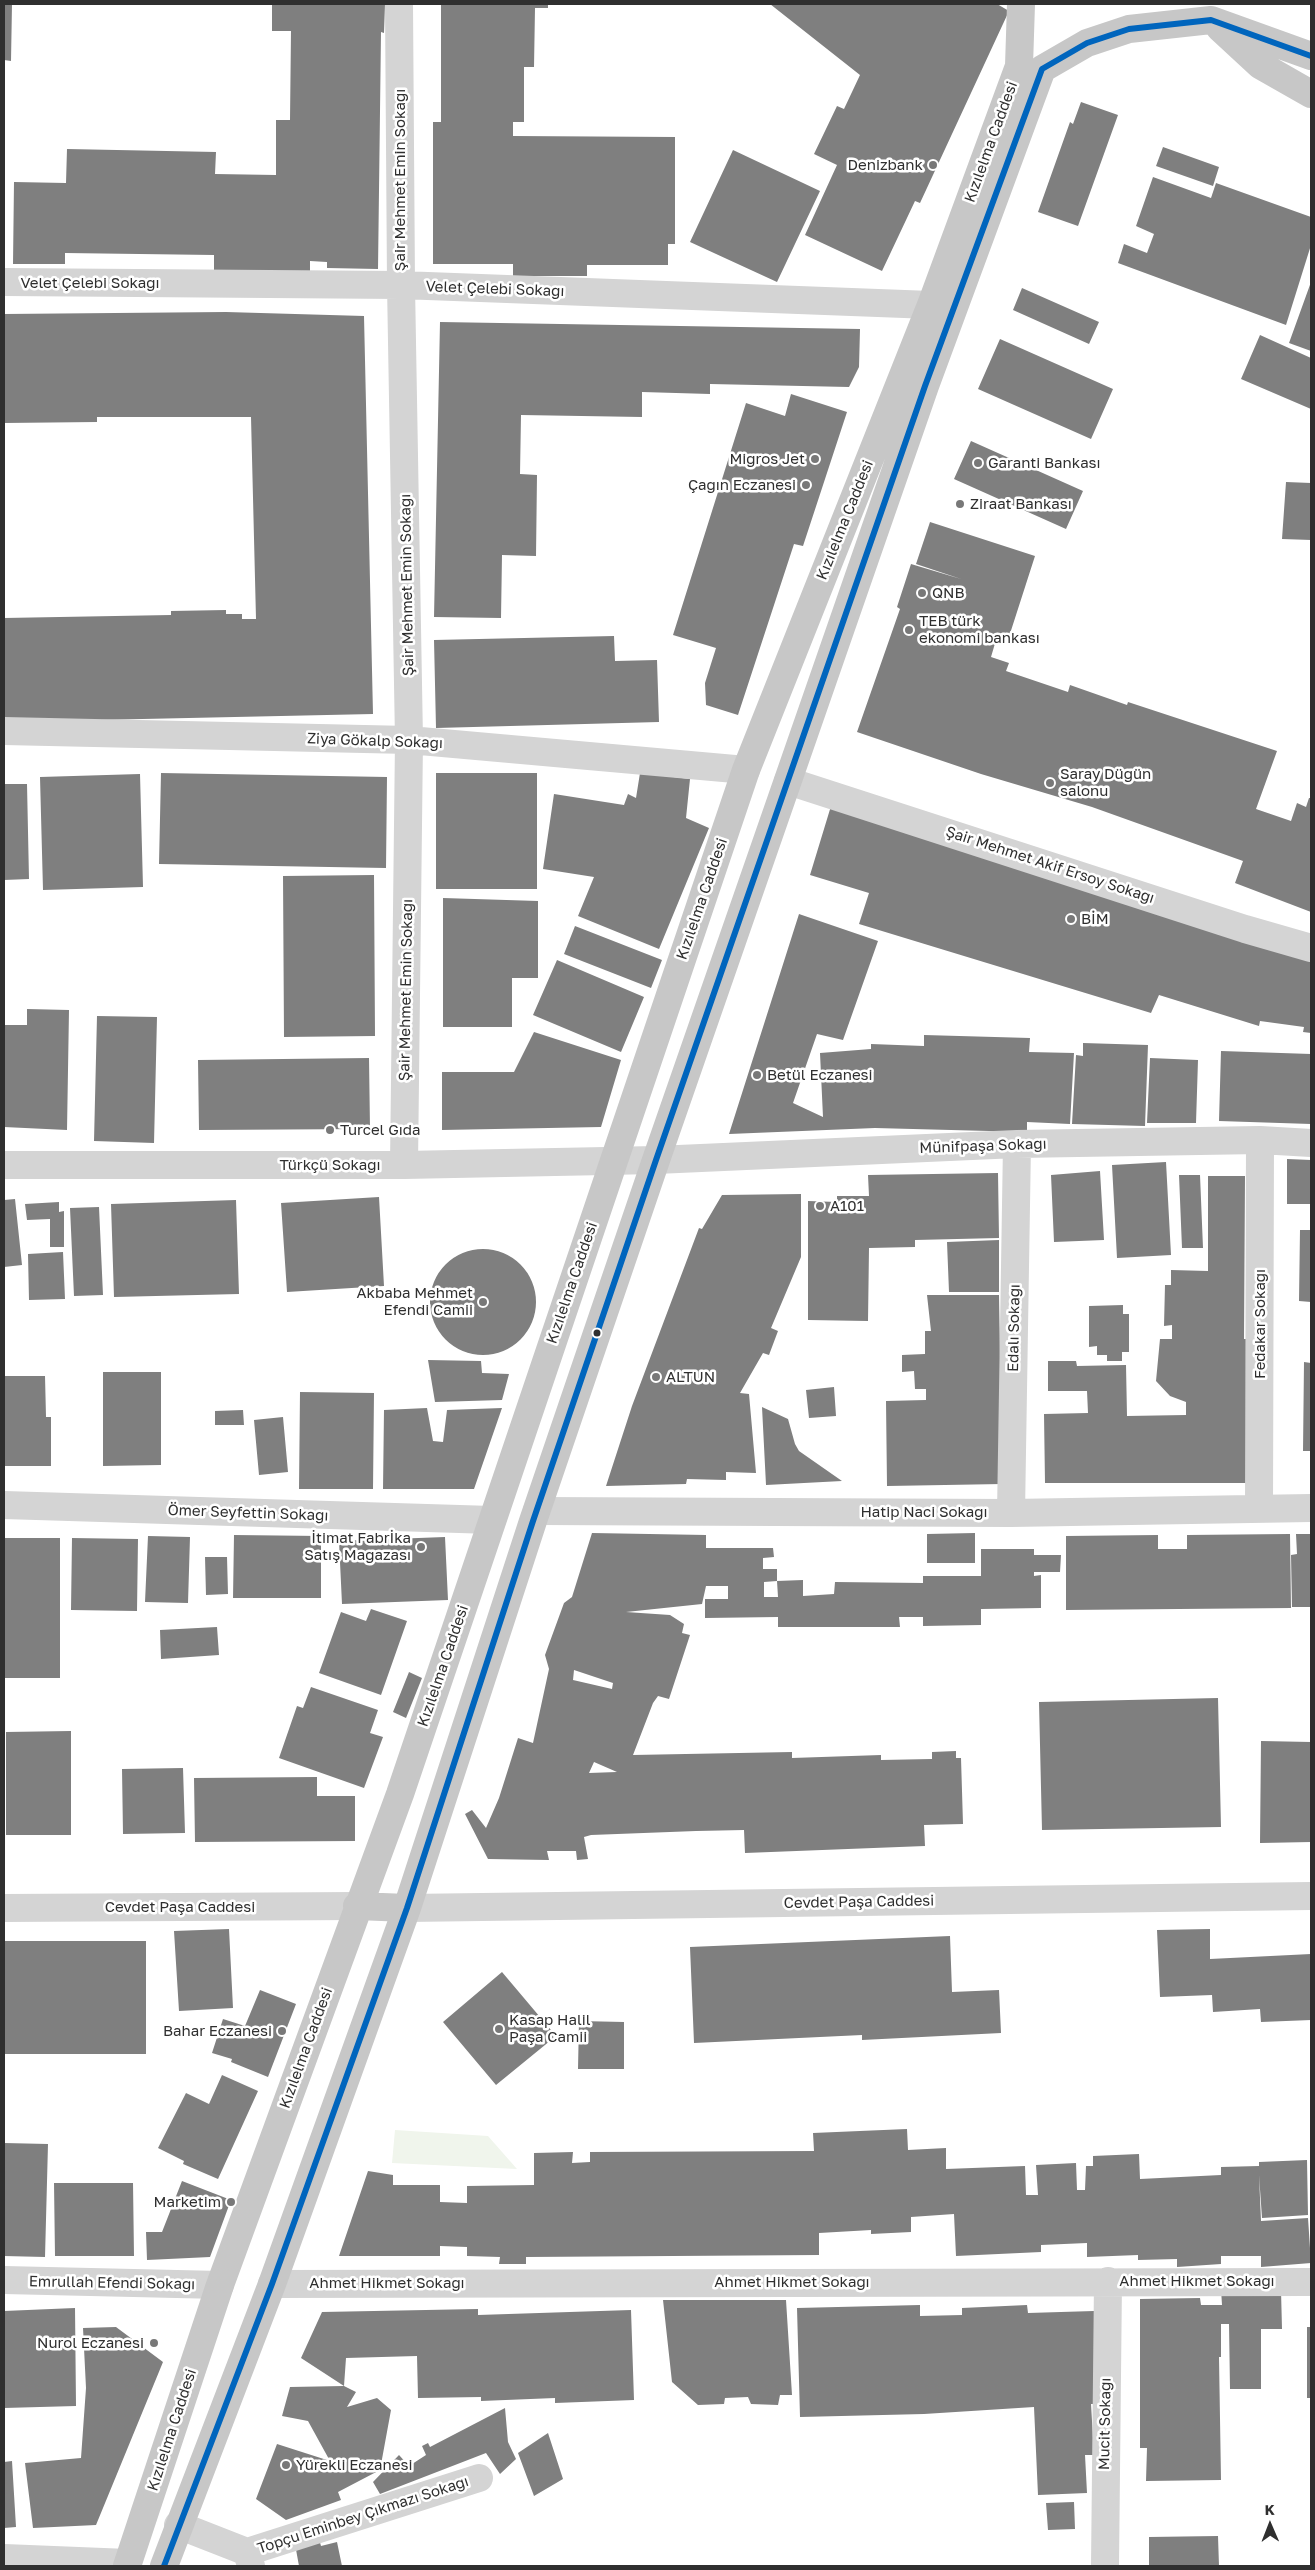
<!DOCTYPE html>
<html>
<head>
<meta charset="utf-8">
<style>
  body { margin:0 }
  #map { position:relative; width:1315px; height:2570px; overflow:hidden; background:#fff; font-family:"Golos Text",sans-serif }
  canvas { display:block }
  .frame { position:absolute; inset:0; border:5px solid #2f2f2f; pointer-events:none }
  .north { position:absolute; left:1245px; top:2500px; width:50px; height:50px; -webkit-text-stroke:4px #fff; paint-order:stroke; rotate:359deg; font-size:14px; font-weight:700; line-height:20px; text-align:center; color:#2f2f2f }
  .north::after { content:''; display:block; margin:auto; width:18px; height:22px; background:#2f2f2f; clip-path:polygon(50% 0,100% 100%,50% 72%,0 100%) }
</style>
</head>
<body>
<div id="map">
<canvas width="1315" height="2570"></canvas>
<div class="frame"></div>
<div class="north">K</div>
</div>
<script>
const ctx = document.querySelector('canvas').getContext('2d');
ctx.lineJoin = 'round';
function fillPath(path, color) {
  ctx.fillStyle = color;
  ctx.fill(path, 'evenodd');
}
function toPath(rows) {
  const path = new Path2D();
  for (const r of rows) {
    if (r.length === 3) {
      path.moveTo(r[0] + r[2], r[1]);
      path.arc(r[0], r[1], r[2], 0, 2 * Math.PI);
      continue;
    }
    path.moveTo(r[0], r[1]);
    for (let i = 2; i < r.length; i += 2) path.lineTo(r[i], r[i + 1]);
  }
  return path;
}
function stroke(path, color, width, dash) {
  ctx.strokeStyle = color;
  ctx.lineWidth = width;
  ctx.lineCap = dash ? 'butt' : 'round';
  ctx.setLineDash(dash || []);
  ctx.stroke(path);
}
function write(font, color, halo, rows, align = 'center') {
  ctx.font = font + ' "Golos Text",sans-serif';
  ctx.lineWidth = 5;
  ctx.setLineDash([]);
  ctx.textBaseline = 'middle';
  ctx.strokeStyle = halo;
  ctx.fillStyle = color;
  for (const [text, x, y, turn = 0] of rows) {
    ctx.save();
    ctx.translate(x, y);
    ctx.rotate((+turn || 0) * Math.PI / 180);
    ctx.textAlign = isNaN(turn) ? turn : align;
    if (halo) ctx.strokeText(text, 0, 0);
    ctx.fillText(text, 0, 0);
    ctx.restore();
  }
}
fillPath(toPath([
  [395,2130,488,2136,517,2169,392,2163]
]), '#f0f5ec');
fillPath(toPath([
  [4,4,12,4,11,61,4,60],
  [272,4,385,4,384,33,381,32,378,269,327,268,327,262,310,261,310,272,214,270,214,255,65,253,65,264,13,264,14,182,66,183,67,149,216,152,215,174,276,175,276,120,290,120,291,31,272,31],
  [441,4,548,4,548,8,535,8,534,67,524,67,524,122,513,122,513,136,675,137,675,244,668,244,668,265,587,265,587,276,513,276,513,264,433,264,433,122,441,122],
  [770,4,997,4,1009,11,920,203,915,201,882,271,805,235,837,165,814,154,837,106,844,109,860,75],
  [1081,102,1118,115,1078,226,1038,212,1070,122,1073,124],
  [1163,147,1219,167,1213,186,1156,166],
  [733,150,820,191,777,282,690,242],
  [1153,177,1211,198,1216,183,1311,217,1311,245,1286,325,1118,263,1124,244,1147,253,1154,234,1136,226],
  [1311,282,1311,351,1289,343],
  [1022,288,1099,322,1089,344,1013,310],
  [226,312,364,316,373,714,4,722,4,618,171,615,171,611,226,610,226,614,242,614,242,619,256,619,251,417,97,417,97,422,4,423,4,314],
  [440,322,860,329,859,367,849,387,710,384,710,394,642,392,642,417,521,415,520,474,537,475,536,556,502,555,501,618,434,617],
  [1260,335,1311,358,1311,409,1241,379],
  [1000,339,1113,389,1091,439,978,389],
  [791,394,847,412,803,546,794,544,738,715,706,705,705,683,716,648,673,635,746,403,785,416],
  [971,441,1083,491,1066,529,954,479],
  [1286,482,1311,483,1311,540,1282,539],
  [930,522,1035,556,1007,643,996,640,991,657,1009,663,1006,671,1068,692,1070,685,1127,705,1128,702,1277,751,1256,809,1291,821,1297,803,1306,807,1309,798,1311,798,1311,912,1235,883,1243,861,1092,807,981,774,857,732,900,609,897,607,911,564,961,579,916,564],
  [614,636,615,661,657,660,659,722,436,728,434,640],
  [161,773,387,777,386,868,159,864],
  [436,773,537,773,537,889,436,889],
  [640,773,690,779,686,818,709,828,659,949,578,916,594,877,543,869,554,794,624,805,628,794,636,798],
  [140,774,143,887,43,890,40,777],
  [4,784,27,784,29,879,4,880],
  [831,806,1311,958,1311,1033,1303,1032,1304,1027,1260,1021,1259,1026,1159,995,1151,1013,859,924,869,893,810,875],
  [374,875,375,1036,284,1037,283,876],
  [443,898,538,901,538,978,512,978,512,1027,443,1027],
  [799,914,878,941,843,1040,817,1034,793,1103,823,1117,820,1053,871,1049,871,1044,924,1046,924,1035,1030,1038,1029,1052,1074,1053,1070,1124,1027,1122,1027,1132,875,1128,729,1134],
  [575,926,662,960,651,988,564,954],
  [557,960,644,997,621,1052,533,1015],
  [27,1009,69,1010,67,1130,4,1127,4,1025,27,1025],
  [97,1016,157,1017,154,1143,94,1141],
  [534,1032,621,1060,601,1127,442,1130,442,1072,514,1072],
  [1083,1043,1148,1045,1145,1126,1072,1124,1076,1055,1083,1056],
  [1221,1051,1311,1054,1311,1124,1219,1121],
  [369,1058,370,1129,199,1130,198,1060],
  [1150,1058,1198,1060,1196,1123,1147,1123],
  [1287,1159,1311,1160,1311,1204,1287,1204],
  [1166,1162,1171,1255,1117,1258,1112,1165],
  [1100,1171,1104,1240,1054,1242,1051,1175],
  [998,1173,999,1238,915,1240,915,1247,869,1248,868,1321,808,1320,808,1201,837,1202,837,1196,869,1196,868,1175],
  [1179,1175,1200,1175,1203,1248,1182,1248],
  [1208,1176,1245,1176,1244,1339,1248,1339,1248,1483,1045,1483,1044,1414,1088,1413,1087,1391,1048,1391,1048,1361,1076,1361,1077,1366,1126,1365,1127,1416,1186,1415,1186,1402,1170,1396,1156,1381,1160,1339,1172,1339,1172,1325,1164,1326,1165,1285,1171,1285,1171,1270,1208,1271],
  [801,1194,801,1257,771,1328,778,1331,769,1355,763,1353,740,1393,749,1394,756,1473,726,1472,726,1480,687,1479,686,1484,606,1486,632,1406,699,1228,702,1229,722,1195],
  [379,1197,384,1286,287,1292,281,1203],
  [15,1199,22,1265,4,1267,4,1200],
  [236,1200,239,1294,114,1297,111,1204],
  [59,1202,59,1212,64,1211,64,1247,50,1247,50,1219,27,1220,25,1204],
  [99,1207,103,1295,74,1296,70,1208],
  [1300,1230,1311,1230,1311,1302,1299,1301],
  [999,1240,999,1292,949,1292,947,1242],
  [483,1302,53],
  [63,1252,65,1299,29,1300,28,1254],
  [927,1295,999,1295,1002,1484,887,1486,886,1401,926,1400,926,1389,915,1389,914,1371,902,1372,902,1355,925,1354,925,1331,931,1331],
  [1123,1305,1123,1314,1129,1314,1129,1352,1122,1352,1122,1361,1107,1361,1107,1355,1097,1355,1097,1346,1089,1347,1089,1306],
  [428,1360,481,1361,482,1373,509,1374,502,1400,435,1402],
  [1304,1362,1311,1363,1311,1451,1303,1451],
  [103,1372,161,1372,161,1465,103,1466],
  [4,1376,45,1376,46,1417,51,1417,51,1466,4,1466],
  [834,1387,836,1416,809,1418,806,1390],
  [300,1392,374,1393,373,1489,299,1489],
  [762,1407,788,1419,795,1444,799,1451,842,1481,766,1485],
  [427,1408,433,1441,443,1442,447,1410,502,1408,474,1489,383,1489,384,1410],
  [243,1410,244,1425,215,1425,215,1411],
  [283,1417,288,1472,259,1475,254,1420],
  [592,1533,706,1535,706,1548,773,1548,774,1557,763,1558,763,1569,777,1569,777,1581,803,1580,803,1596,834,1594,835,1582,923,1583,923,1576,981,1576,981,1549,1034,1549,1034,1555,1061,1555,1060,1572,1034,1572,1034,1576,1041,1575,1041,1608,981,1609,981,1625,923,1626,923,1617,899,1617,900,1627,778,1627,778,1617,705,1618,705,1599,728,1599,728,1586,706,1586,702,1604,626,1612,670,1615,684,1624,682,1633,690,1635,669,1699,658,1696,653,1703,633,1755,792,1752,792,1758,881,1755,881,1760,932,1759,932,1752,956,1751,956,1758,961,1758,963,1824,924,1825,925,1846,745,1853,744,1830,696,1831,591,1835,584,1837,588,1859,577,1860,576,1851,547,1851,549,1860,488,1859,465,1814,472,1810,486,1828,499,1798,554,1817,499,1798,518,1738,533,1743,549,1669,545,1655,564,1603,572,1597],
  [777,1581,778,1597,764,1597,764,1582],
  [574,1670,613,1683,612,1689,573,1680],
  [594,1762,617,1772,589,1773],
  [975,1533,975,1563,927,1563,927,1534],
  [1290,1534,1291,1608,1066,1610,1066,1536,1158,1535,1158,1549,1187,1549,1187,1535],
  [1296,1534,1311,1534,1311,1607,1292,1607,1291,1555,1297,1554],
  [234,1535,321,1536,321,1598,233,1598],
  [148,1536,190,1537,188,1603,145,1602],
  [445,1537,448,1600,342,1604,339,1541],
  [4,1538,60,1538,60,1678,4,1678],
  [72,1538,138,1539,137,1611,71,1610],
  [205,1557,227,1557,228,1594,206,1595],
  [371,1609,407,1621,381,1695,319,1673,341,1612,366,1621],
  [217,1627,219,1655,161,1659,160,1630],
  [409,1672,422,1678,406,1718,393,1712],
  [311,1687,378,1710,370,1733,383,1737,364,1788,279,1758,297,1706,303,1708],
  [1218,1698,1221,1827,1042,1830,1039,1702],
  [71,1731,71,1835,6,1835,6,1732],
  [1261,1741,1311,1742,1311,1842,1260,1843],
  [183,1768,185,1833,123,1834,122,1769],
  [317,1777,317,1796,355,1796,355,1841,195,1842,194,1778],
  [229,1929,233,2008,179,2011,174,1931],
  [1210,1929,1210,1959,1311,1954,1311,2020,1261,2022,1260,2009,1213,2012,1212,1995,1160,1997,1157,1930],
  [950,1936,952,1992,999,1990,1001,2033,862,2040,862,2035,694,2043,690,1947],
  [4,1941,146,1941,146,2054,4,2054],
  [502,1972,556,2036,496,2085,443,2022],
  [260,1990,296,2004,268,2077,231,2062,232,2059,212,2053,223,2019,245,2026],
  [579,2021,624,2022,624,2069,578,2069],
  [222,2075,258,2091,218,2179,183,2164,184,2161,158,2148,186,2093,209,2104],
  [907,2129,908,2150,946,2148,946,2169,1025,2166,1026,2195,1038,2195,1036,2165,1076,2163,1077,2190,1085,2190,1086,2166,1093,2166,1093,2156,1139,2154,1140,2179,1221,2175,1221,2167,1259,2166,1259,2162,1307,2160,1308,2215,1262,2218,1259,2175,1261,2221,1308,2218,1311,2263,1261,2267,1261,2256,1221,2256,1221,2264,1177,2267,1177,2259,1138,2260,1138,2255,1087,2257,1087,2243,1041,2245,1041,2252,956,2256,954,2214,911,2217,911,2195,911,2232,871,2234,871,2230,819,2233,819,2255,526,2257,526,2264,499,2264,500,2257,467,2256,467,2247,440,2246,440,2256,339,2256,368,2171,393,2175,393,2185,440,2185,440,2202,467,2203,467,2186,534,2185,534,2153,573,2152,572,2163,590,2162,590,2152,814,2151,813,2133],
  [4,2143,48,2144,45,2257,4,2256],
  [182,2181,231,2200,210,2257,147,2260,146,2232,162,2232],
  [54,2183,133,2183,134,2256,55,2256],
  [1221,2289,1281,2290,1282,2329,1261,2329,1261,2389,1230,2389,1229,2324,1221,2324,1221,2357,1219,2357,1221,2480,1146,2481,1147,2448,1140,2448,1140,2299,1200,2298,1201,2305,1222,2305],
  [663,2300,786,2300,792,2395,780,2395,778,2405,751,2404,748,2397,725,2398,724,2404,698,2405,672,2382],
  [920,2305,920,2316,962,2315,962,2308,1027,2305,1028,2313,1094,2311,1096,2404,1091,2404,1094,2455,1085,2455,1087,2493,1038,2495,1034,2407,924,2414,800,2417,797,2308],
  [75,2308,76,2406,4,2408,4,2311],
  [478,2309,478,2315,631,2310,634,2400,555,2403,555,2398,481,2401,481,2397,418,2398,417,2356,346,2358,344,2386,301,2358,322,2312],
  [116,2327,163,2362,96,2525,33,2528,25,2463,81,2458,86,2388,83,2328],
  [1307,2327,1311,2327,1311,2398,1307,2398],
  [344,2386,356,2392,347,2407,377,2398,391,2410,380,2470,338,2492,341,2500,286,2520,256,2499,277,2444,330,2461,308,2421,282,2416,290,2387],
  [505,2408,508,2442,516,2459,500,2474,486,2453,380,2494,373,2482,399,2455,409,2466,426,2455,422,2446,428,2443,430,2447],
  [548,2433,563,2479,534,2496,518,2453],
  [12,2461,16,2527,4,2528,4,2462],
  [1074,2502,1075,2529,1048,2530,1046,2503],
  [1218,2536,1219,2566,1149,2566,1149,2537],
  [319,2539,321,2546,337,2542,342,2566,299,2566,295,2544]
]), '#7f7f7f');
stroke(toPath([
  [399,4,401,285,409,740,404,1165],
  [4,282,401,285,931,305,954,301],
  [4,731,409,740,746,770],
  [788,781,1245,929,1311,948],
  [4,1165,404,1165,656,1160,1017,1144,1260,1140,1311,1143],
  [4,1505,492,1520],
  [1259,1508,1260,1140],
  [537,1511,1011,1513,1311,1508],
  [1011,1513,1017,1144],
  [4,1908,357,1906],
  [407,1908,1311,1896],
  [4,2280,220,2285],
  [272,2284,1311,2282],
  [178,2525,247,2552,251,2566],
  [247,2552,479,2478],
  [4,2558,128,2563],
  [1105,2566,1108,2281]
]), '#d4d4d4', 28);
stroke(toPath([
  [1220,28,1260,65,1311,94],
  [357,1906,407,1908],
  [127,2566,220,2285,400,1794,746,770,931,305,1019,66,1021,4],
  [164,2566,272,2284,407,1908,533,1521,656,1160,925,386,1042,69,1087,43,1129,29,1211,20,1311,56]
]), '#c7c7c7', 28);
stroke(toPath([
  [164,2566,272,2284,407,1908,533,1521,656,1160,925,386,1042,69,1087,43,1129,29,1211,20,1311,56]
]), '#0065bd', 6);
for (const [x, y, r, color] of [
  [933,165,5,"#787878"],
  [815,459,5,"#787878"],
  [978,463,5,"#787878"],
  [806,485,5,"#787878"],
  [960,504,5,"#787878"],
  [922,593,5,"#787878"],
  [909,630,5,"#787878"],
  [1050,783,5,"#787878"],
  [1071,919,5,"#787878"],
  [757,1075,5,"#787878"],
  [330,1130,5,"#787878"],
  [820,1206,5,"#787878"],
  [483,1302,5,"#787878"],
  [597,1333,4.5,"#2f2f2f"],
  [656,1377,5,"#787878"],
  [421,1547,5,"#787878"],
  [499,2029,5,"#787878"],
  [282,2031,5,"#787878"],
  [231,2202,5,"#787878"],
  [154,2343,5,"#787878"],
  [286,2465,5,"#787878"]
]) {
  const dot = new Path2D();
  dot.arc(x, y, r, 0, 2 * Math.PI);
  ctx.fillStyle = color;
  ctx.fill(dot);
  stroke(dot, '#fff', 2);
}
write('15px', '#2f2f2f', '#fff', [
  ["Kızılelma Caddesi",991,142,-70],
  ["Şair Mehmet Emin Sokağı",400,180,-90],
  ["Velet Çelebi Sokağı",90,283],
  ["Velet Çelebi Sokağı",495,289,2],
  ["Kızılelma Caddesi",845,520,-68],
  ["Şair Mehmet Emin Sokağı",407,585,-91],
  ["Ziya Gökalp Sokağı",375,741,2],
  ["Şair Mehmet Akif Ersoy Sokağı",1050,865,18],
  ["Kızılelma Caddesi",702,899,-71],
  ["Şair Mehmet Emin Sokağı",406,990,-89],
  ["Münifpaşa Sokağı",983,1146,-2],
  ["Türkçü Sokağı",330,1165],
  ["Kızılelma Caddesi",572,1283,-71],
  ["Fedakar Sokağı",1260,1324,-90],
  ["Edalı Sokağı",1014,1328,-89],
  ["Hatip Naci Sokağı",924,1512],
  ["Ömer Seyfettin Sokağı",248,1513,2],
  ["Kızılelma Caddesi",443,1666,-71],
  ["Cevdet Paşa Caddesi",859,1902,-1],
  ["Cevdet Paşa Caddesi",180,1907],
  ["Kızılelma Caddesi",306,2048,-70],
  ["Ahmet Hikmet Sokağı",1197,2281],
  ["Ahmet Hikmet Sokağı",792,2282],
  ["Emrullah Efendi Sokağı",112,2283,1],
  ["Ahmet Hikmet Sokağı",387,2283],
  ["Mucit Sokağı",1105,2424,-89],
  ["Kızılelma Caddesi",172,2430,-72],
  ["Topçu Eminbey Çıkmazı Sokağı",363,2515,-18]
]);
write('15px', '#2f2f2f', '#fff', [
  ["Denizbank",923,165,"right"],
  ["Migros Jet",805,459,"right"],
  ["Garanti Bankası",988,463],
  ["Çağın Eczanesi",796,485,"right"],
  ["Ziraat Bankası",970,504],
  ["QNB",932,593],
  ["TEB türk",919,621],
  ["ekonomi bankası",919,638],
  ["Saray Düğün",1060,774],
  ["salonu",1060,791],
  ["BİM",1081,919],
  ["Betül Eczanesi",767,1075],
  ["Turcel Gıda",340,1130],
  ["A101",830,1206],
  ["Akbaba Mehmet",473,1293,"right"],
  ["Efendi Camii",473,1310,"right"],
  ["ALTUN",666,1377],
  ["İtimat Fabrİka",411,1538,"right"],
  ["Satış Mağazası",411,1555,"right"],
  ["Kasap Halil",509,2020],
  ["Paşa Camii",509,2037],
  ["Bahar Eczanesi",272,2031,"right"],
  ["Marketim",221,2202,"right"],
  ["Nurol Eczanesi",144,2343,"right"],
  ["Yürekli Eczanesi",296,2465]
], 'left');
</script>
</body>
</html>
